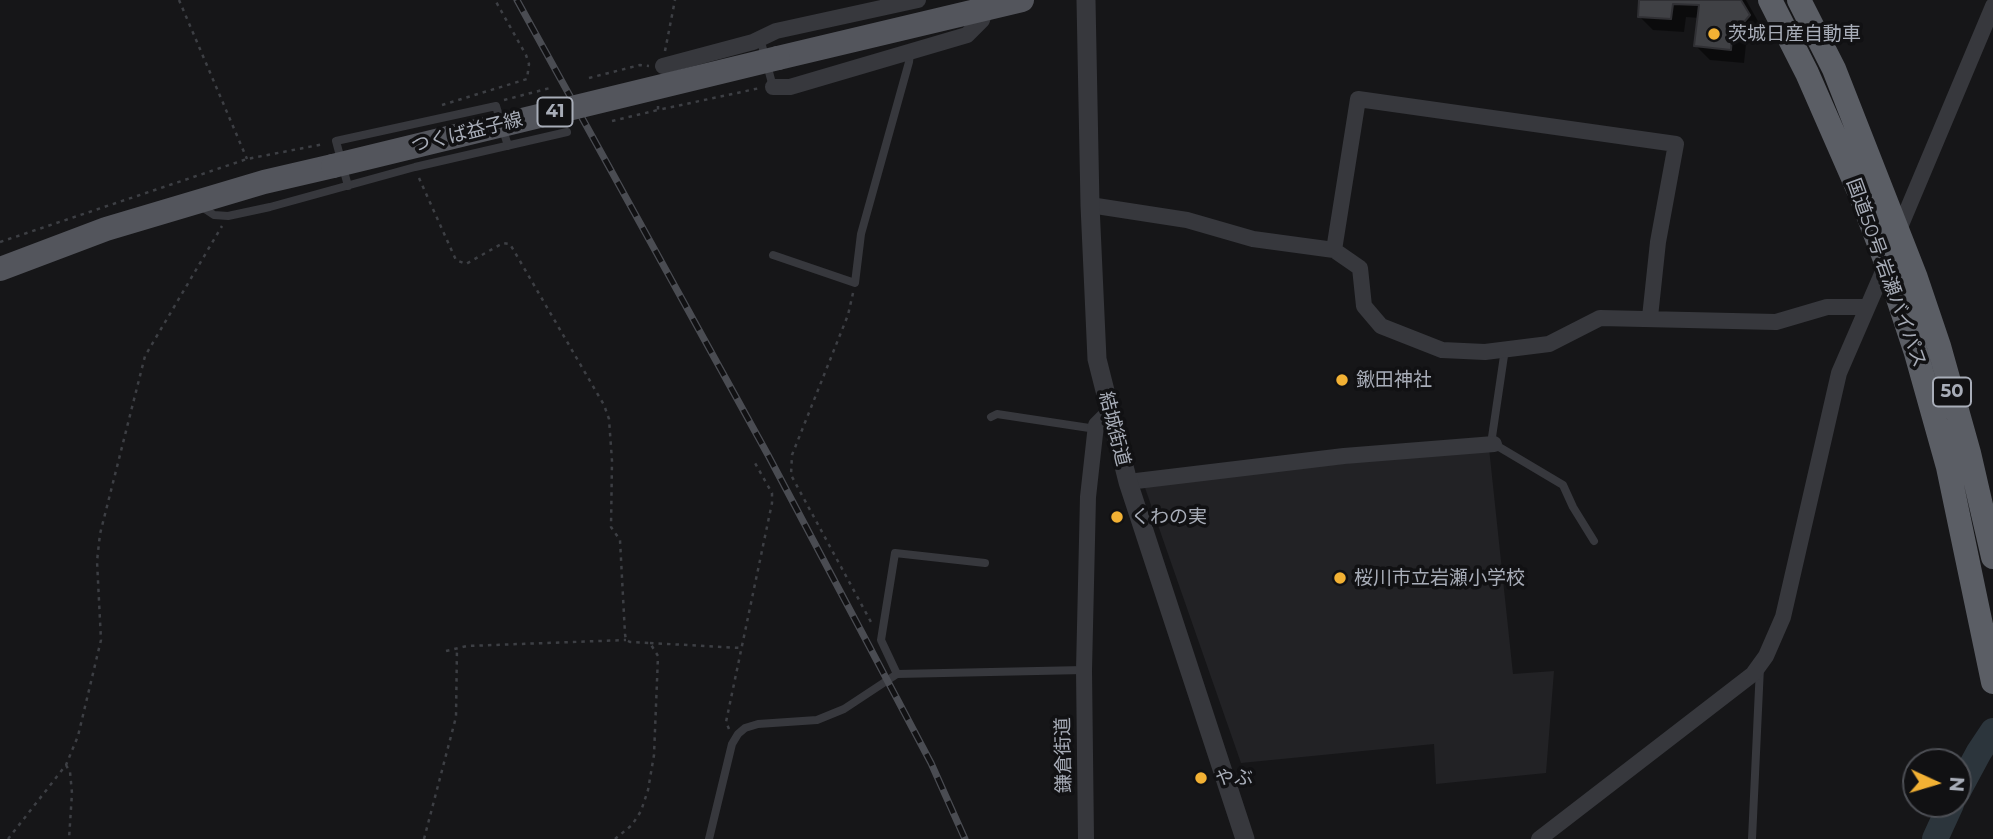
<!DOCTYPE html>
<html>
<head>
<meta charset="utf-8">
<style>
  body { margin:0 }
  #map { position:relative; width:1993px; height:839px; overflow:hidden; background:#161618; font-family:Montserrat,sans-serif }
  canvas { display:block }
  .north { position:absolute; left:1902px; top:748px; width:70px; height:70px; box-sizing:border-box; background:#111113; border:2px solid #4d4f55; border-radius:50%; rotate:94deg; font-size:19px; font-weight:700; line-height:28px; text-align:center; color:#a8adb8 }
  .north::after { content:''; display:block; margin:auto; width:24px; height:32px; background:#f2b134; clip-path:polygon(50% 0,100% 100%,50% 72%,0 100%) }
</style>
</head>
<body>
<div id="map">
<canvas width="1993" height="839"></canvas>
<div class="north">N</div>
</div>
<script>
const ctx = document.querySelector('canvas').getContext('2d');
ctx.lineJoin = 'round';
function fillPath(path, color) {
  ctx.fillStyle = color;
  ctx.fill(path, 'evenodd');
}
function toPath(rows) {
  const path = new Path2D();
  for (const r of rows) {
    path.moveTo(r[0], r[1]);
    for (let i = 2; i < r.length; i += 2) path.lineTo(r[i], r[i + 1]);
  }
  return path;
}
function stroke(path, color, width, dash) {
  ctx.strokeStyle = color;
  ctx.lineWidth = width;
  ctx.lineCap = dash ? 'butt' : 'round';
  ctx.setLineDash(dash || []);
  ctx.stroke(path);
}
function write(font, color, halo, rows, align = 'center') {
  ctx.font = font + ' Montserrat,"Noto Sans JP",sans-serif';
  ctx.lineWidth = 7;
  ctx.setLineDash([]);
  ctx.textBaseline = 'middle';
  ctx.strokeStyle = halo;
  ctx.fillStyle = color;
  for (const [text, x, y, turn = 0] of rows) {
    ctx.save();
    ctx.translate(x, y);
    ctx.rotate((+turn || 0) * Math.PI / 180);
    ctx.textAlign = isNaN(turn) ? turn : align;
    if (halo) ctx.strokeText(text, 0, 0);
    ctx.fillText(text, 0, 0);
    ctx.restore();
  }
}
fillPath(toPath([
  [1489,448,1513,674,1554,671,1546,773,1436,784,1434,744,1241,763,1144,485]
]), '#222225');
fillPath(toPath([
  [1641,0,1746,0,1763,30,1759,35,1747,35,1744,63,1710,60,1696,46,1699,18,1686,17,1684,32,1653,30,1639,16]
]), '#0007');
stroke(toPath([
  [1958,791,1979,752,1993,731],
  [1935,839,1951,804]
]), '#2c353c', 26);
const building = toPath([
  [1639,0,1741,0,1750,15,1745,21,1733,21,1731,50,1694,46,1699,5,1673,4,1671,19,1638,17,1639,0]
]);
fillPath(building, '#404145');
stroke(building, '#303034', 2);
stroke(toPath([
  [179,0,247,159],
  [665,51,675,0],
  [589,78,640,65,649,66],
  [504,100,550,88],
  [442,105,527,79,529,64,526,55,495,0],
  [658,106,658,110,760,88],
  [612,121,658,110],
  [419,178,456,260,466,264,503,243,510,244,604,405,609,419,612,461,611,527,620,540,625,634,626,640,630,642,650,643,658,656,654,755,648,790,641,811,632,825,615,839],
  [0,242,247,159,324,144],
  [853,293,848,315,792,455,791,475,871,622],
  [650,643,741,648],
  [446,651,467,646,626,640],
  [729,729,726,722,772,503,772,493,755,463],
  [66,765,70,772,72,793,69,839],
  [8,839,66,765,78,736,101,640,97,561,100,534,145,356,222,226],
  [424,839,456,717,457,648]
]), '#3d3f44', 2.5, [3.5, 5]);
stroke(toPath([
  [760,38,773,87],
  [348,186,336,141,496,106,508,146],
  [202,207,214,215,228,216,270,207,415,167,567,132],
  [773,255,855,283,861,234,909,62,910,52],
  [1505,349,1492,437,1494,444,1563,485,1573,507,1594,541],
  [991,417,997,414,1096,429],
  [897,674,881,640,895,553,985,563],
  [709,839,732,744,738,734,745,728,758,724,817,720,844,709,897,674,1084,670],
  [1752,839,1760,667]
]), '#37383d', 8);
stroke(toPath([
  [663,66,753,42,776,31,918,0],
  [773,87,790,87,967,35,982,20,986,8,983,6],
  [1090,205,1187,220,1253,239,1334,250,1360,268,1364,306,1381,326,1442,350,1485,352,1549,344,1600,318,1776,322,1827,307,1866,307],
  [1898,232,1993,6],
  [1334,250,1358,99,1676,144,1658,242,1650,317],
  [1128,482,1344,456,1494,444],
  [1086,839,1084,670,1088,497,1096,425,1109,412],
  [1539,839,1753,674,1766,656,1783,617,1839,373,1888,260]
]), '#37383d', 16);
stroke(toPath([
  [1086,0,1090,205,1097,359,1128,482,1245,839]
]), '#37383d', 19);
stroke(toPath([
  [778,58,1022,0],
  [0,269,106,229,264,182,333,166]
]), '#53555c', 24);
stroke(toPath([
  [1770,0,1807,73,1860,194,1887,265,1916,353,1948,467,1993,682],
  [1799,0,1834,69,1916,278,1939,346,1969,453,1993,557]
]), '#5b5e65', 24);
const rail = toPath([
  [517,0,768,455,931,763,965,839]
]);
stroke(rail, '#4a4c52', 7);
stroke(rail, '#111113', 4.5, [13]);
stroke(toPath([
  [333,166,778,58]
]), '#53555c', 24);
for (const [x, y, r, color] of [
  [1714,34,7,"#f2b134"],
  [1342,380,7,"#f2b134"],
  [1117,517,7,"#f2b134"],
  [1340,578,7,"#f2b134"],
  [1201,778,7,"#f2b134"]
]) {
  const dot = new Path2D();
  dot.arc(x, y, r, 0, 2 * Math.PI);
  ctx.fillStyle = color;
  ctx.fill(dot);
  stroke(dot, '#111113', 2.5);
}
for (const [x, y, w] of [
  [555,112,35],
  [1952,392,38]
]) {
  const box = new Path2D();
  box.roundRect(x - w / 2, y - 14.5, w, 29, 5);
  ctx.fillStyle = '#111113';
  ctx.fill(box);
  stroke(box, '#a8adb8', 2);
}
write('bold 18px', '#a8adb8', null, [
  ["41",555,112],
  ["50",1952,392]
]);
write('19px', '#a8adb8', '#111113', [
  ["茨城日産自動車",1728,34],
  ["鍬田神社",1356,380],
  ["くわの実",1131,517],
  ["桜川市立岩瀬小学校",1354,578],
  ["やぶ",1215,778]
], 'left');
write('19px', '#a8adb8', '#111113', [
  ["つくば益子線",467,133,-14],
  ["国道50号 岩瀬バイパス",1886,273,70],
  ["結城街道",1114,429,76],
  ["鎌倉街道",1064,755,-91]
]);
</script>
</body>
</html>
